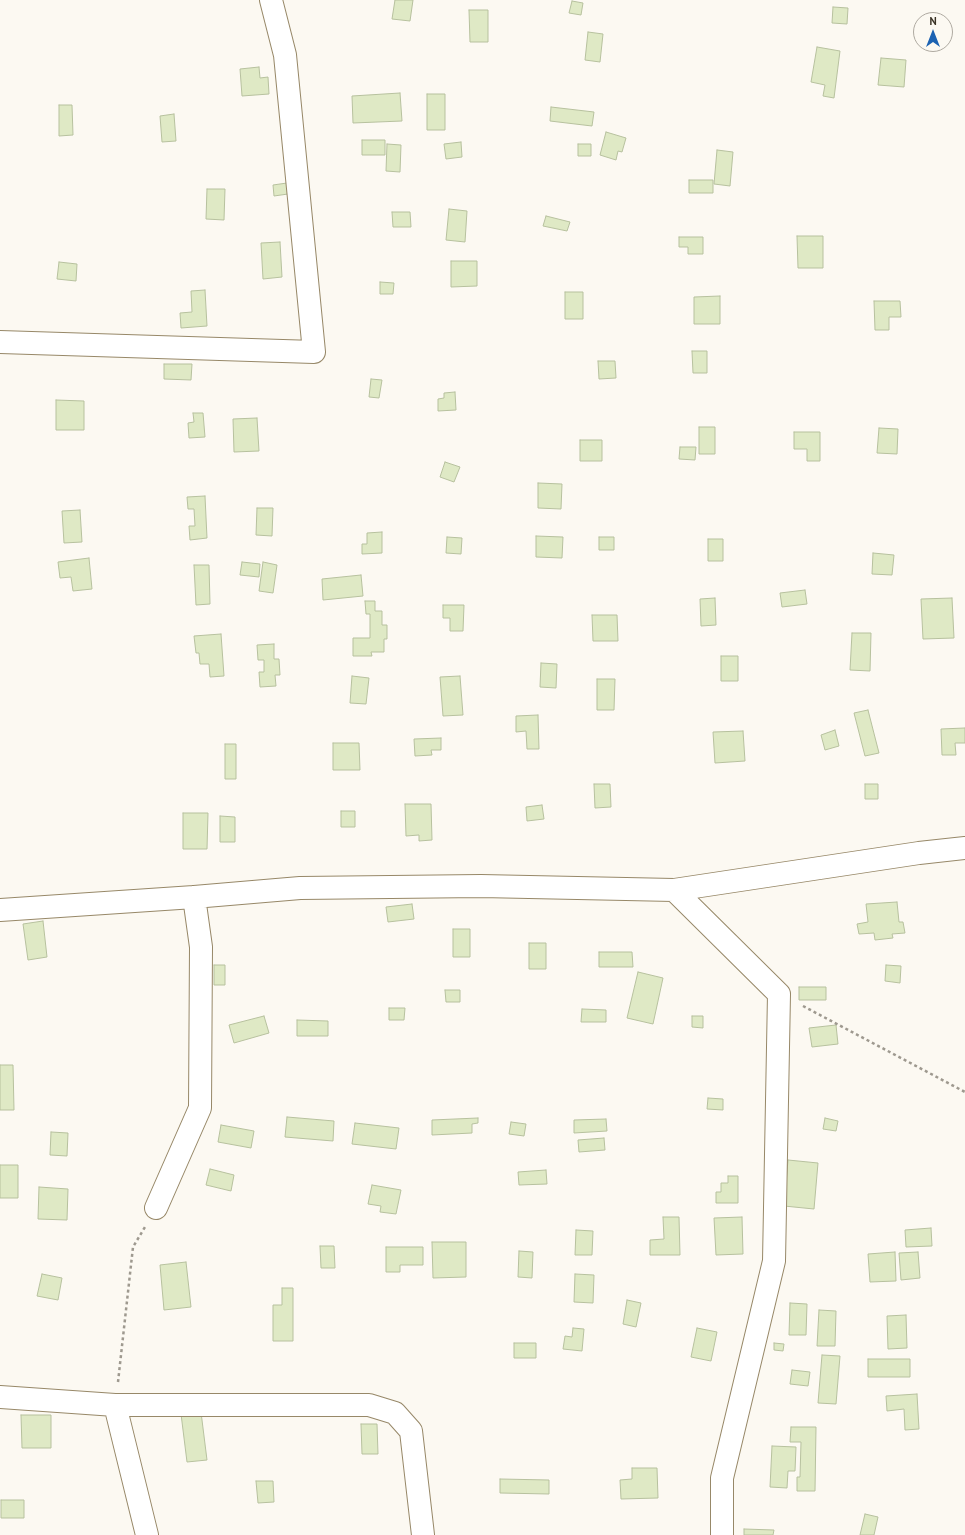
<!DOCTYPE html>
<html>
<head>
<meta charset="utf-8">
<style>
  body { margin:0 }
  #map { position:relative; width:965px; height:1535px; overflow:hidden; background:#fcf9f2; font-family:"PT Sans",sans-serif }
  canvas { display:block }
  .north { position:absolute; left:913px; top:12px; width:40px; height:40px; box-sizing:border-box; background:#fcf9f2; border:1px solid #aea9a0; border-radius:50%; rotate:0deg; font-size:11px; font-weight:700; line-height:16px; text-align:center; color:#393225 }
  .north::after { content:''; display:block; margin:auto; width:14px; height:18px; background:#1c62b2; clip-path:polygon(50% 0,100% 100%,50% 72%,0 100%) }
</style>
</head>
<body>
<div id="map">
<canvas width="965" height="1535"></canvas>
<div class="north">N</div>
</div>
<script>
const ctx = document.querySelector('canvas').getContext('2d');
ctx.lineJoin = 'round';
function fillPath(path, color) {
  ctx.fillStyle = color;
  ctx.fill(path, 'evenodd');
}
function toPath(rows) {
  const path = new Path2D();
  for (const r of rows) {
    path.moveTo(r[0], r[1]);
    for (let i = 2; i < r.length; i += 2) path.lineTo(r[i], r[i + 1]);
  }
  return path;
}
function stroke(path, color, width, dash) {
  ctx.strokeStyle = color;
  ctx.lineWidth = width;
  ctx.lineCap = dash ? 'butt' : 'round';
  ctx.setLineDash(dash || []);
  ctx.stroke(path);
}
const building = toPath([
  [395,0,413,0,410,21,392,19,395,0],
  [572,1,583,3,581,15,569,13,572,1],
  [833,7,848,8,847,24,832,23,833,7],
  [469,10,488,10,488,42,470,42,469,10],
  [588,32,603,34,600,62,585,60,588,32],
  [817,47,840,51,834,98,823,96,825,85,811,82,817,47],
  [881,58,906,60,904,87,878,85,881,58],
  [259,67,260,78,268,77,269,94,242,96,240,69,259,67],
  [400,93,402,121,353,123,352,96,400,93],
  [427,94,445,94,445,130,427,130,427,94],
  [59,105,72,105,73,135,59,136,59,105],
  [551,107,594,112,592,126,550,121,551,107],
  [174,114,176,141,162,142,160,116,174,114],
  [606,132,626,138,622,152,618,151,616,160,600,155,606,132],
  [362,140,385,140,385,155,362,155,362,140],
  [461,142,462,157,446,159,444,144,461,142],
  [387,144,401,145,400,172,386,171,387,144],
  [578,144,591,144,591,156,578,156,578,144],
  [717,150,733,152,730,186,714,184,717,150],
  [689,180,713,180,713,193,689,193,689,180],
  [287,183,288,194,274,196,273,185,287,183],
  [207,189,225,189,224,220,206,219,207,189],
  [449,209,467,211,465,242,446,240,449,209],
  [392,212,410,212,411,227,393,227,392,212],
  [546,216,570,222,567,231,543,226,546,216],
  [797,236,823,236,823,268,798,268,797,236],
  [679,237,703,237,703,254,688,254,688,247,679,247,679,237],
  [280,242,282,277,263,279,261,243,280,242],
  [451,261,477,261,477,286,451,287,451,261],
  [59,262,77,264,76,281,57,279,59,262],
  [380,282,394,283,393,294,380,294,380,282],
  [205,290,207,326,181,328,180,313,192,312,191,291,205,290],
  [565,292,583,292,583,319,565,319,565,292],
  [720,296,720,324,694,324,694,297,720,296],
  [874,301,900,301,901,317,889,317,889,330,875,330,874,301],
  [692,351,707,351,707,373,693,373,692,351],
  [598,361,615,361,616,378,599,379,598,361],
  [164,364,192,364,191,380,164,379,164,364],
  [371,379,382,380,379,398,369,397,371,379],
  [455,392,456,410,438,411,438,399,444,398,444,393,455,392],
  [56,400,84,401,84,430,56,430,56,400],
  [193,413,203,413,205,437,189,438,188,423,194,422,193,413],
  [257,418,259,451,234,452,233,419,257,418],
  [699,427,715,427,715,454,699,454,699,427],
  [879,428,898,429,897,454,877,453,879,428],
  [794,432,820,432,820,461,807,461,807,449,794,449,794,432],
  [580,440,602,440,602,461,580,461,580,440],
  [680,447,696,447,695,460,679,459,680,447],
  [445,462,460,467,454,482,440,477,445,462],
  [538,483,562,484,561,509,538,508,538,483],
  [205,496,207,538,190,540,189,526,195,526,194,509,188,509,187,497,205,496],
  [257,508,273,508,272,536,256,535,257,508],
  [80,510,82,542,64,543,62,511,80,510],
  [382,532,382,553,362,554,362,544,367,544,367,533,382,532],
  [536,536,563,537,562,558,536,557,536,536],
  [447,537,462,538,461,554,446,553,447,537],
  [599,537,614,537,614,550,599,550,599,537],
  [708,539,723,539,723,561,708,561,708,539],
  [873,553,894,555,892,575,872,574,873,553],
  [89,558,92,589,73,591,71,577,60,578,58,562,89,558],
  [242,562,260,564,259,577,240,575,242,562],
  [263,562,277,565,273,593,259,591,263,562],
  [194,565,209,565,210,604,196,605,194,565],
  [361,575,363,596,323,600,322,579,361,575],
  [805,590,807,604,782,607,780,593,805,590],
  [715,598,716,625,701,626,700,599,715,598],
  [952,598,954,638,923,639,921,599,952,598],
  [365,601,375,601,375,611,382,611,382,625,387,625,387,639,384,639,384,652,371,652,372,656,353,656,353,638,370,638,370,614,366,614,365,601],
  [443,605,464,605,463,631,450,631,450,618,443,618,443,605],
  [592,615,617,615,618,641,593,641,592,615],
  [852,633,871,633,870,671,850,670,852,633],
  [221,634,224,676,210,677,209,664,200,664,199,653,196,653,194,636,221,634],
  [274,644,274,659,279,659,280,675,275,675,276,686,260,687,259,672,264,672,264,660,258,660,257,645,274,644],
  [721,656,738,656,738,681,721,681,721,656],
  [541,663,557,664,556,688,540,687,541,663],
  [352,676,369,678,366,704,350,703,352,676],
  [460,676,463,715,443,716,440,677,460,676],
  [597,679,615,679,614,710,597,710,597,679],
  [868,710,879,753,865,756,854,713,868,710],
  [538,715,539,749,527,749,526,731,516,732,516,716,538,715],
  [965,728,965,743,955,743,956,755,942,755,941,729,965,728],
  [835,730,839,746,825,750,821,735,835,730],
  [743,731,745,761,715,763,713,732,743,731],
  [441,738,441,750,431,750,432,755,415,756,414,739,441,738],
  [333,743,359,743,360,770,333,770,333,743],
  [225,744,236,744,236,779,225,779,225,744],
  [594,784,610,784,611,807,595,808,594,784],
  [865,784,878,784,878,799,865,799,865,784],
  [405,804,431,804,432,840,419,841,419,835,406,836,405,804],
  [542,805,544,819,527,821,526,807,542,805],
  [341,811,355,811,355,827,341,827,341,811],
  [183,813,208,813,207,849,183,849,183,813],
  [220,816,235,817,235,842,220,842,220,816],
  [897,902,899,922,903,922,905,933,892,934,893,938,875,940,874,933,859,934,857,924,868,922,866,904,897,902],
  [412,904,414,919,388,922,386,907,412,904],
  [43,921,47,957,28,960,23,924,43,921],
  [453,929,470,929,470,957,453,957,453,929],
  [529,943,546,943,546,969,529,969,529,943],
  [599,952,632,952,633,967,599,967,599,952],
  [214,965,225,965,225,985,214,985,214,965],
  [886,965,901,966,900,983,885,981,886,965],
  [638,972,663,978,653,1024,627,1018,638,972],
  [799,987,826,987,826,1000,799,1000,799,987],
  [445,990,460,990,460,1002,446,1002,445,990],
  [389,1008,405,1008,404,1020,389,1020,389,1008],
  [582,1009,606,1010,606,1022,581,1022,582,1009],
  [264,1016,269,1033,234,1043,229,1025,264,1016],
  [692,1016,703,1016,703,1028,692,1027,692,1016],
  [297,1020,328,1021,328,1036,297,1036,297,1020],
  [836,1025,838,1044,812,1047,809,1028,836,1025],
  [0,1065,13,1065,14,1110,0,1110,0,1065],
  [708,1098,723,1099,723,1110,707,1109,708,1098],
  [287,1117,334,1121,333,1141,285,1137,287,1117],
  [478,1118,478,1123,472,1124,472,1133,432,1135,432,1120,478,1118],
  [825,1118,838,1121,836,1131,823,1129,825,1118],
  [606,1119,607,1131,574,1133,574,1120,606,1119],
  [511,1122,526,1124,524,1136,509,1134,511,1122],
  [355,1123,399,1128,396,1149,352,1144,355,1123],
  [221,1125,254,1131,251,1148,218,1142,221,1125],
  [51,1132,68,1133,67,1156,50,1155,51,1132],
  [604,1138,605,1150,579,1152,578,1140,604,1138],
  [788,1160,818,1163,814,1209,784,1206,788,1160],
  [0,1165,18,1165,18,1198,0,1198,0,1165],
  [210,1169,234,1175,231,1191,206,1185,210,1169],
  [546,1170,547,1184,519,1185,518,1172,546,1170],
  [728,1176,738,1176,738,1203,716,1203,716,1192,721,1192,721,1183,728,1183,728,1176],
  [372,1185,401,1190,396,1214,380,1212,381,1206,368,1204,372,1185],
  [39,1187,68,1189,67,1220,38,1219,39,1187],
  [663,1217,679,1217,680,1255,650,1255,650,1240,664,1239,663,1217],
  [742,1217,743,1254,716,1255,714,1218,742,1217],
  [931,1228,932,1246,906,1247,905,1230,931,1228],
  [576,1230,593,1231,592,1255,575,1255,576,1230],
  [432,1242,466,1242,466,1277,433,1278,432,1242],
  [320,1246,334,1246,335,1268,321,1268,320,1246],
  [386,1247,423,1247,423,1265,400,1265,400,1272,386,1272,386,1247],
  [519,1251,533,1252,532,1278,518,1277,519,1251],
  [895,1252,896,1281,870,1282,868,1254,895,1252],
  [918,1252,920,1278,901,1280,899,1253,918,1252],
  [186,1262,191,1307,164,1310,160,1265,186,1262],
  [42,1274,62,1278,58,1300,37,1296,42,1274],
  [575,1274,594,1275,593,1303,574,1302,575,1274],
  [282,1288,293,1288,293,1341,273,1341,273,1305,282,1305,282,1288],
  [627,1300,641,1303,636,1327,623,1324,627,1300],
  [790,1303,807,1304,806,1335,789,1335,790,1303],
  [819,1310,836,1311,835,1346,817,1346,819,1310],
  [906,1315,907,1348,888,1349,887,1316,906,1315],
  [573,1328,584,1329,582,1351,563,1349,565,1336,572,1337,573,1328],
  [697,1328,717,1332,711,1361,691,1357,697,1328],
  [514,1343,536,1343,536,1358,514,1358,514,1343],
  [774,1343,784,1344,783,1351,774,1350,774,1343],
  [822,1355,840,1356,836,1404,818,1403,822,1355],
  [868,1359,910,1359,910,1377,868,1377,868,1359],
  [792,1370,810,1372,808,1386,790,1384,792,1370],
  [917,1394,919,1429,905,1430,904,1409,887,1411,886,1396,917,1394],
  [201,1412,207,1460,187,1462,181,1414,201,1412],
  [21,1415,51,1415,51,1448,22,1448,21,1415],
  [361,1424,377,1424,378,1454,362,1454,361,1424],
  [791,1427,816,1427,815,1491,797,1491,797,1477,800,1477,801,1442,790,1442,791,1427],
  [772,1446,796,1447,795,1471,788,1471,787,1488,770,1487,772,1446],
  [632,1468,657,1468,658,1498,621,1499,620,1480,632,1479,632,1468],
  [500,1479,549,1480,549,1494,500,1493,500,1479],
  [256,1481,273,1481,274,1502,258,1503,256,1481],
  [1,1500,24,1500,24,1518,1,1518,1,1500],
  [865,1514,878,1517,874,1535,860,1535,865,1514],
  [744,1529,774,1530,773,1535,744,1535,744,1529]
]);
fillPath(building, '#dfe9c5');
stroke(building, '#b7c19e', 1);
const street = toPath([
  [0,342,314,352,285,55,271,0],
  [674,890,779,994,774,1261,722,1478,722,1535],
  [0,910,194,897,300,888,481,886,674,890,919,853,965,848],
  [156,1208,200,1108,201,947,194,897],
  [0,1397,115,1405,369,1405,395,1413,411,1431,423,1535],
  [115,1405,147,1535]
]);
stroke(street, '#978868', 24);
stroke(toPath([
  [803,1006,965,1092],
  [118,1382,133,1247,145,1227]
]), '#9e998f', 2.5, [3, 3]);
stroke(street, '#fff', 22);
</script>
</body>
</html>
